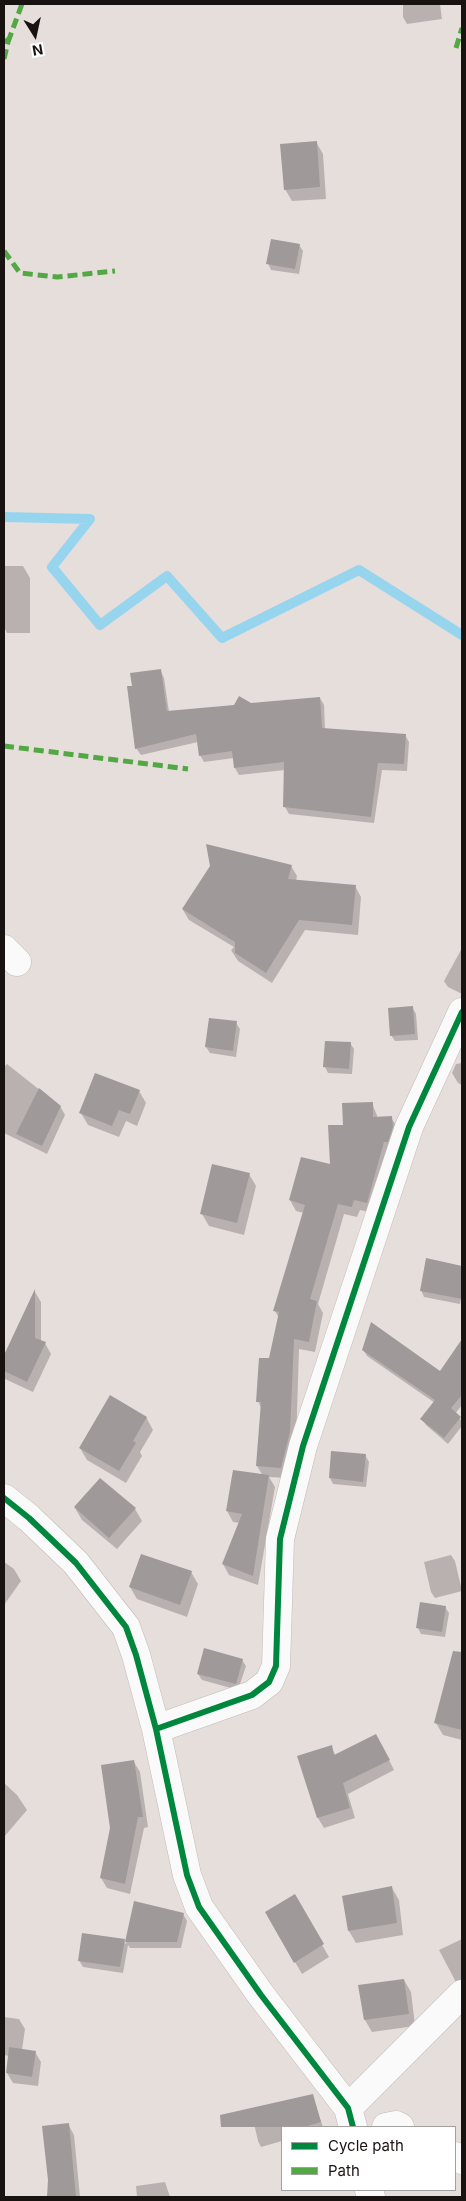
<!DOCTYPE html>
<html>
<head>
<meta charset="utf-8">
<style>
  body { margin:0 }
  #map { position:relative; width:466px; height:2201px; overflow:hidden; background:#e6dedb; font-family:Inter,sans-serif }
  canvas { display:block }
  .frame { position:absolute; inset:0; border:5px solid #181311; pointer-events:none }
  .legend { position:absolute; left:281px; top:2126px; width:175px; height:65px; box-sizing:border-box; background:#fff; border:1px solid #a3a1a0; margin:0; padding:6px 9px; list-style:none; font-size:15px; color:#181311 }
  .legend li { display:flex; align-items:center; gap:10px; height:25px }
  .legend b { width:25px; border:1px solid #a3a1a0 }
  .north { position:absolute; left:10px; top:10px; width:50px; height:50px; -webkit-text-stroke:4px #fff; paint-order:stroke; rotate:170deg; font-size:14px; font-weight:700; line-height:20px; text-align:center; color:#181311 }
  .north::after { content:''; display:block; margin:auto; width:18px; height:22px; background:#181311; clip-path:polygon(50% 0,100% 100%,50% 72%,0 100%) }
</style>
</head>
<body>
<div id="map">
<canvas width="466" height="2201"></canvas>
<div class="frame"></div>
<ul class="legend">
<li><b style="height:6px;background:#00873e"></b>Cycle path</li>
<li><b style="height:6px;background:#52a842"></b>Path</li>
</ul>
<div class="north">N</div>
</div>
<script>
const ctx = document.querySelector('canvas').getContext('2d');
ctx.lineJoin = 'round';
function fillPath(path, color) {
  ctx.fillStyle = color;
  ctx.fill(path, 'evenodd');
}
function toPath(rows) {
  const path = new Path2D();
  for (const r of rows) {
    path.moveTo(r[0], r[1]);
    for (let i = 2; i < r.length; i += 2) path.lineTo(r[i], r[i + 1]);
  }
  return path;
}
function stroke(path, color, width, dash) {
  ctx.strokeStyle = color;
  ctx.lineWidth = width;
  ctx.lineCap = dash ? 'butt' : 'round';
  ctx.setLineDash(dash || []);
  ctx.stroke(path);
}
fillPath(toPath([
  [403,4,440,4,442,19,407,24,403,17],
  [316,142,323,154,326,199,292,201,285,189],
  [299,245,303,251,299,274,271,270,268,263],
  [4,566,23,566,30,578,30,633,7,633,4,627],
  [160,670,164,678,169,712,320,698,324,705,325,730,405,735,409,742,407,771,382,770,374,823,289,814,285,807,285,770,239,775,235,768,234,758,204,762,200,755,198,742,141,755,136,748,134,687],
  [291,866,297,876,296,881,355,886,361,897,358,935,305,930,272,983,238,961,231,950,234,947,189,920,183,910],
  [462,948,462,994,448,987,444,981],
  [412,1007,416,1014,418,1040,395,1041,391,1035],
  [236,1023,240,1029,236,1057,210,1053,206,1047],
  [350,1043,354,1049,352,1074,328,1073,325,1067],
  [462,1063,462,1085,458,1083,452,1073,456,1064],
  [7,1064,60,1106,65,1115,47,1154,4,1133,4,1067],
  [139,1091,146,1103,137,1126,126,1121,119,1137,88,1125,81,1113],
  [372,1103,378,1118,391,1118,398,1128,373,1213,360,1210,357,1217,344,1214,318,1304,323,1313,315,1352,299,1349,296,1444,287,1478,269,1477,275,1487,258,1585,229,1575,223,1564,240,1523,233,1522,227,1511,263,1476,257,1466,261,1408,258,1401,271,1359,279,1318,275,1311,304,1213,296,1211,290,1200,331,1166,344,1126],
  [249,1174,256,1186,244,1235,209,1226,202,1214],
  [427,1260,462,1267,462,1293,460,1304,424,1297,421,1290],
  [35,1292,41,1302,41,1342,45,1343,51,1354,33,1392,5,1379,4,1358],
  [462,1341,462,1405,455,1414,462,1421,462,1426,448,1444,426,1425,422,1419,435,1403,367,1356,363,1349,440,1373],
  [146,1417,153,1430,140,1452,142,1456,126,1483,87,1460,80,1448],
  [365,1455,369,1462,366,1487,333,1484,330,1478],
  [75,1508,135,1509,142,1521,117,1549,82,1520],
  [451,1555,455,1561,462,1591,435,1598,431,1592,424,1562],
  [4,1562,14,1569,21,1581,4,1605],
  [191,1572,198,1584,187,1617,137,1599,130,1587],
  [445,1607,449,1613,445,1637,421,1634,418,1628],
  [242,1660,246,1666,238,1690,202,1680,198,1674],
  [445,1686,462,1690,462,1740,443,1735,436,1723],
  [382,1746,394,1770,348,1794,355,1818,324,1828,318,1818,331,1747,336,1756],
  [134,1762,140,1772,148,1827,144,1828,130,1894,107,1888,101,1878],
  [4,1783,17,1795,27,1810,4,1837],
  [392,1888,399,1900,403,1935,356,1943,349,1931,343,1896],
  [294,1896,329,1957,302,1974,266,1912],
  [135,1903,183,1914,187,1921,181,1948,130,1948,128,1945,123,1973,83,1967,79,1960,124,1941,126,1944],
  [462,1939,462,1983,458,1986,439,1950],
  [404,1980,411,1992,415,2026,372,2032,365,2020],
  [4,2017,19,2019,25,2029,22,2050,35,2052,41,2062,38,2086,13,2083,7,2073,9,2056,4,2055],
  [312,2096,323,2127,282,2127,282,2141,261,2147,258,2141,251,2110],
  [68,2124,74,2135,80,2197,48,2197,49,2180],
  [165,2182,170,2197,137,2197,136,2186]
]), '#0003');
stroke(toPath([
  [4,517,90,519,52,567,100,625,167,576,222,638,359,570,462,635]
]), '#97d5ef', 10);
fillPath(toPath([
  [317,141,320,187,284,190,280,144],
  [271,239,300,244,295,269,266,264],
  [161,669,167,711,234,705,239,696,251,703,320,697,322,728,406,734,404,764,378,763,371,817,283,807,284,762,234,768,232,751,199,756,196,734,135,749,127,686,132,686,130,673],
  [206,844,292,865,288,879,356,885,352,925,299,920,266,973,235,953,235,942,182,909,210,866],
  [413,1006,415,1034,390,1036,388,1008],
  [209,1018,237,1021,233,1051,205,1047],
  [325,1041,351,1042,349,1069,323,1067],
  [95,1073,140,1090,130,1114,119,1110,112,1126,79,1113],
  [39,1088,61,1106,42,1146,16,1134],
  [373,1102,373,1117,392,1116,393,1127,388,1142,384,1142,367,1203,354,1200,352,1207,338,1204,310,1299,317,1301,309,1342,294,1339,290,1432,281,1468,256,1466,261,1402,256,1402,259,1358,269,1358,279,1312,273,1311,305,1205,289,1200,301,1157,330,1164,328,1125,343,1125,342,1103],
  [212,1164,250,1173,237,1223,200,1214],
  [426,1258,462,1266,462,1299,420,1291],
  [35,1289,35,1338,46,1342,27,1382,4,1371,4,1355],
  [371,1322,440,1371,462,1339,462,1395,451,1408,461,1417,444,1438,420,1419,435,1400,362,1350],
  [110,1395,147,1417,133,1441,136,1443,119,1471,79,1448],
  [331,1451,366,1454,363,1482,329,1478],
  [233,1470,269,1475,253,1576,222,1564,242,1514,226,1511],
  [100,1478,136,1508,109,1538,74,1507],
  [141,1554,192,1571,180,1605,129,1587],
  [420,1602,446,1606,442,1632,416,1628],
  [204,1648,243,1659,236,1684,197,1674],
  [453,1651,462,1652,462,1730,434,1723],
  [376,1734,390,1760,343,1783,350,1808,317,1818,297,1756,332,1745,334,1755],
  [134,1760,143,1817,138,1817,125,1884,100,1878,110,1828,101,1765],
  [392,1886,397,1923,348,1931,342,1896],
  [295,1894,324,1944,294,1963,265,1912],
  [134,1901,184,1913,177,1942,125,1942],
  [82,1933,125,1939,120,1967,78,1961],
  [404,1979,409,2014,364,2020,358,1985],
  [9,2047,36,2051,32,2077,6,2073],
  [313,2094,321,2122,304,2127,221,2127,220,2115],
  [69,2123,76,2197,47,2197,48,2180,42,2126]
]), '#9f999a');
const minor = toPath([
  [4,949,17,962],
  [4,1498,29,1518,76,1563,126,1627,136,1655,156,1729,187,1875,199,1907,261,1995,348,2108,353,2127],
  [156,1729,252,1695,269,1682,276,1666,280,1539,303,1446,409,1127,462,1012],
  [348,2108,462,1994],
  [386,2127,396,2125,400,2127],
  [455,2156,462,2160],
  [369,2190,371,2197]
]);
stroke(minor, '#c0bab8', 29);
stroke(minor, '#fbfafa', 28);
stroke(toPath([
  [8,42,22,4],
  [456,48,462,28],
  [4,59,8,42,5,39],
  [4,251,20,273,57,277,115,271],
  [4,746,188,769]
]), '#52a842', 5, [10, 5]);
stroke(toPath([
  [4,1498,29,1518,76,1563,126,1627,136,1655,156,1729,187,1875,199,1907,261,1995,348,2108,353,2127],
  [156,1729,252,1695,269,1682,276,1666,280,1539,303,1446,409,1127,462,1012]
]), '#00873e', 6);
</script>
</body>
</html>
